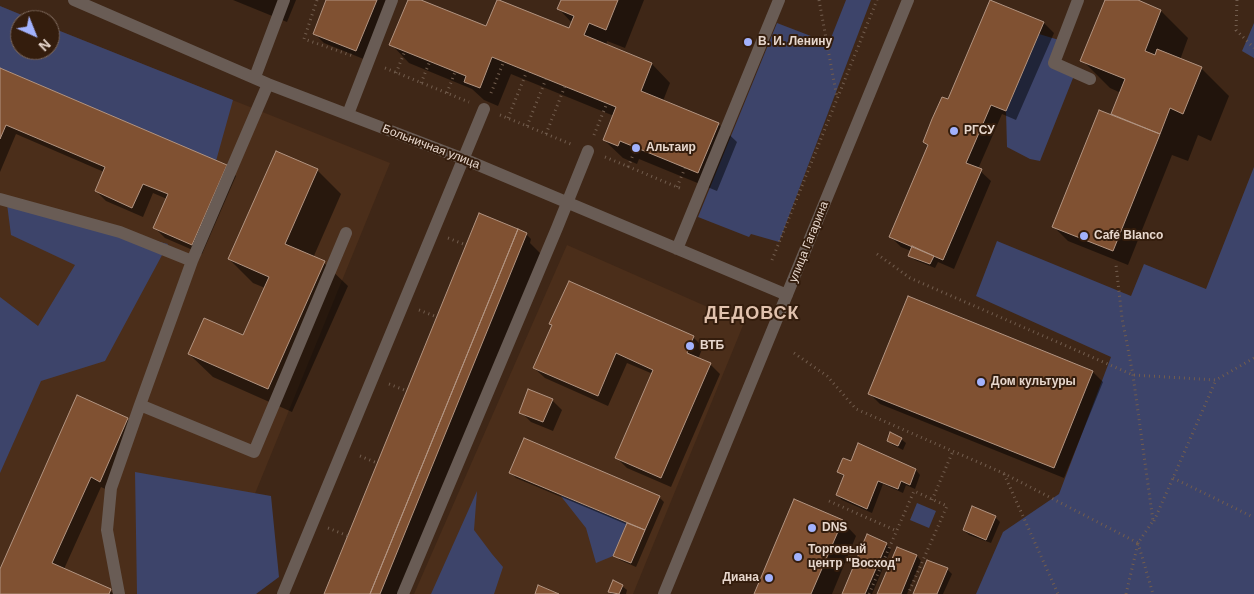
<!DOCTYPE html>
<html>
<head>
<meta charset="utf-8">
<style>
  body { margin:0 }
  #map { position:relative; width:1254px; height:594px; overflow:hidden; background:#3f2717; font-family:Arial,sans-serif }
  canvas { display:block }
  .north { position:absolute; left:10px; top:10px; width:50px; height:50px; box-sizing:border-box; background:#341d0d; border:1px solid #7c675a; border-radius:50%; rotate:136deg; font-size:14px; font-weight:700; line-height:20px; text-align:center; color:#e7d7cd }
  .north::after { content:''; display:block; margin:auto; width:18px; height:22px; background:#a2b2fd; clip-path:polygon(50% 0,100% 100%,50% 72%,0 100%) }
</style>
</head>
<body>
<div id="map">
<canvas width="1254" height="594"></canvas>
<div class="north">N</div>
</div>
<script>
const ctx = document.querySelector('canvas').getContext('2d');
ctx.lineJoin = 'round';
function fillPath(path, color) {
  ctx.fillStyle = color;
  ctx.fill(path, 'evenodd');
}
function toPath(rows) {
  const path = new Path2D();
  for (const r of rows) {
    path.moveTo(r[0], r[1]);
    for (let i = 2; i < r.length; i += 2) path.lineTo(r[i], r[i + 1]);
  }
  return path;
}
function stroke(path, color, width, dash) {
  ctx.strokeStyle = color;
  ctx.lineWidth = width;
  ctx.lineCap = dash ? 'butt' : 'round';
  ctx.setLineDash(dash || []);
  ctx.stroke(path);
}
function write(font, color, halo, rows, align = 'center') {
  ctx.font = font + ' Arial,sans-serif';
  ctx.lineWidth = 4;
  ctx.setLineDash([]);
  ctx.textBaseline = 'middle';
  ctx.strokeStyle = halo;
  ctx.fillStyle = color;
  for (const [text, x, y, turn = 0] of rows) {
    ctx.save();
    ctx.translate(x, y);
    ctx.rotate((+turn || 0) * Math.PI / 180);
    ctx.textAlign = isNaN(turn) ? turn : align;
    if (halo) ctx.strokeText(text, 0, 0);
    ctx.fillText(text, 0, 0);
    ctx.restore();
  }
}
fillPath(toPath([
  [0,6,34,20,20,20,20,50,50,50,50,27,390,163,214,594,0,594],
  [567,245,744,323,633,594,414,594]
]), '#4b2e1a');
fillPath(toPath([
  [846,0,871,0,779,242,751,234,749,237,698,217,777,23,829,43],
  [0,6,34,20,20,20,20,50,50,50,50,27,233,100,216,161,0,68],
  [1254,23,1254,58,1242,51],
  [1039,34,1059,40,1054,63,1075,73,1040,161,1030,159,1007,147,1006,111],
  [1254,167,1254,594,976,594,1003,532,1059,494,1111,357,976,296,997,241,1131,296,1144,264,1206,289],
  [7,204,168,244,105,361,41,381,0,473,0,297,38,326,75,265,11,235],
  [135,472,271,496,279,577,256,594,137,594],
  [477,491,474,530,492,554,503,567,494,594,431,594],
  [560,495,627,523,613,556,596,563,586,528],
  [917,503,936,511,929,528,910,520]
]), '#3d446a');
fillPath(toPath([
  [233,0,296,0,287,22],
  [328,0,390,0,366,60,324,43,314,33],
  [409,0,418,0,487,28,569,30,572,23,559,9,562,0,644,0,625,48,607,41,606,46,652,64,670,83,663,101,718,124,737,142,717,191,639,159,637,164,623,158,604,140,614,116,511,74,498,106,484,100,472,89,409,63,391,44],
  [1106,0,1134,0,1161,11,1188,38,1180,60,1201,68,1229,96,1211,141,1198,135,1188,161,1172,155,1128,265,1068,241,1054,227,1117,118,1113,114,1121,93,1110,88,1082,60],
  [991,1,1044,23,1054,33,1016,120,1002,114,978,169,991,181,954,269,938,262,935,268,915,260,910,255,911,251,901,247,891,237,929,147,924,142,948,100],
  [0,69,226,166,236,176,202,254,165,238,155,228,167,199,153,193,143,217,106,201,96,191,104,172,16,134,0,172],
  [317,170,341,194,313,258,324,263,348,286,292,412,213,377,189,354,244,336,265,288,253,283,229,259],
  [526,234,531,239,530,243,545,258,409,594,325,594],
  [693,337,703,347,698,359,710,364,720,374,671,487,627,468,617,458,653,374,627,363,608,406,545,378,534,368],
  [1093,372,1103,382,1064,478,880,404,870,394],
  [552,400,562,410,553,431,531,422,521,412],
  [127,419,137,429,110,491,101,487,64,569,110,590,114,594,0,594,0,572],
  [901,439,906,443,903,450,893,445,888,440],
  [859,445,916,470,920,475,915,489,906,485,903,493,883,484,872,513,842,500,837,495,845,477,838,472,851,463],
  [511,473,659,497,664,502,636,567,620,560,615,555,628,525,516,478],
  [995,517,1000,522,991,543,969,535,964,530],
  [842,521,856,536,832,594,755,594],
  [886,544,891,549,872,594,843,594],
  [898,548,917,556,921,561,907,594,878,594],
  [947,569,952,574,943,594,914,594],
  [622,586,627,590,626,594,612,594,610,592]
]), '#0007');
const building = toPath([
  [326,0,377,0,356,51,313,34,326,0],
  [408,0,421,0,486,26,497,0,499,0,569,28,574,16,557,9,561,0,618,0,606,30,589,23,584,35,652,63,641,91,719,123,698,173,620,141,618,146,603,140,616,107,492,57,480,88,464,82,466,76,389,45,408,0],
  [990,0,1044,22,1006,111,991,105,966,163,982,169,943,260,889,237,928,145,923,142,932,119,942,97,948,99,990,0],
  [1105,0,1138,0,1161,10,1145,51,1155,55,1157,49,1202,67,1183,114,1170,108,1160,134,1111,114,1125,79,1080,61,1105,0],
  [0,68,227,165,192,245,153,228,168,194,143,184,132,208,95,191,105,167,6,125,0,139,0,68],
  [1099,110,1160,134,1113,251,1052,227,1099,110],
  [276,151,318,169,285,244,325,261,268,389,188,354,204,318,243,335,269,277,228,259,276,151],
  [479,213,518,229,370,594,324,594,479,213],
  [518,229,527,233,380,594,370,594,518,229],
  [912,246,934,256,930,264,908,256,912,246],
  [569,281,694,336,687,353,711,363,661,478,615,458,653,370,616,353,598,396,533,368,552,325,549,324,569,281],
  [908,296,1093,371,1054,468,868,394,908,296],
  [528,389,553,399,543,422,519,413,528,389],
  [77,395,128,418,100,482,91,477,52,563,111,589,109,594,0,594,0,569,77,395],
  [890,432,902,438,898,446,887,441,890,432],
  [524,438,660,496,645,530,509,473,524,438],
  [858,443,916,469,910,485,901,481,898,489,878,481,867,509,836,495,844,475,837,472,842,460,843,458,851,461,858,443],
  [794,499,843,520,811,594,754,594,794,499],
  [972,506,996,516,986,540,963,530,972,506],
  [627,523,645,530,631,563,613,556,627,523],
  [867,534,887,543,865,594,842,594,867,534],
  [897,547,917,555,901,594,877,594,897,547],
  [927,560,948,568,937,594,913,594,927,560],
  [613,580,623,585,619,594,608,592,613,580],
  [538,585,559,594,535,594,538,585]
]);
fillPath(building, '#805132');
stroke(building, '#b29481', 1);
stroke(toPath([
  [317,0,304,39,353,56],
  [819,0,837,98],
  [1237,0,1236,30,1254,48],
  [385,68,469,102],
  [396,73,405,51],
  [421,83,430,61],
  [447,93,455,72],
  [491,93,504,61],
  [500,115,573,145],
  [508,118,527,71],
  [527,126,546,79],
  [546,134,565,86],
  [594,135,607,103],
  [605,157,682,189],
  [628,167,636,148],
  [677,187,685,168],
  [448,238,466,245],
  [877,254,910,278,1133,375,1216,380,1254,358],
  [772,260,877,0],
  [419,310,437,317],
  [794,353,827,376,856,409,1003,473,1138,543,1153,521,1133,375,1122,318,1116,265],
  [389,384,407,391],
  [360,456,377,463],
  [1004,474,1058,594],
  [1173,478,1253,517],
  [932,500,953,451],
  [829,501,897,531],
  [1154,521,1216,380],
  [328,528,348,536],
  [1138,543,1153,594],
  [869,594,914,491,947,506,908,594],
  [1126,594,1138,543]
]), '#725d4e', 3, [1, 4]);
stroke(toPath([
  [74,0,268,84,464,159,787,295],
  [1078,0,1054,63,1090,79],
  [255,77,284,0],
  [268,84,192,261,140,405,254,452,346,233],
  [348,114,392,0],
  [0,199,120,232,192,261],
  [677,249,779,0],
  [119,594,107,530,111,488,140,405],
  [283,594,484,109],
  [403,594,557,228,588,151],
  [664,594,908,0]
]), '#695c55', 12);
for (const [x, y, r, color] of [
  [748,42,5,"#a2b2fd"],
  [954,131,5,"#a2b2fd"],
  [636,148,5,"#a2b2fd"],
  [1084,236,5,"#a2b2fd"],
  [690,346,5,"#a2b2fd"],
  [981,382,5,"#a2b2fd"],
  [812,528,5,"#a2b2fd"],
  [798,557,5,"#a2b2fd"],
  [769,578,5,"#a2b2fd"]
]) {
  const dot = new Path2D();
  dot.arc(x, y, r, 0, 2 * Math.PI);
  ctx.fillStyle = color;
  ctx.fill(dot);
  stroke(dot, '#341d0d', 2);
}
write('bold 12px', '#e7d7cd', '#341d0d', [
  ["В. И. Ленину",758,42],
  ["РГСУ",964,131],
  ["Альтаир",646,148],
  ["Café Blanco",1094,236],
  ["ВТБ",700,346],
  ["Дом культуры",991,382],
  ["DNS",822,528],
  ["Торговый",808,550],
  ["центр \"Восход\"",808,564],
  ["Диана",759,578,"right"]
], 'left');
write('12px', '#e7d7cd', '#341d0d', [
  ["Больничная улица",431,147,21],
  ["улица Гагарина",809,242,-68]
]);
ctx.letterSpacing = '1px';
write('bold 18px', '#e1c2ae', '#341d0d', [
  ["ДЕДОВСК",752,314]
]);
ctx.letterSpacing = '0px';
</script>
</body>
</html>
